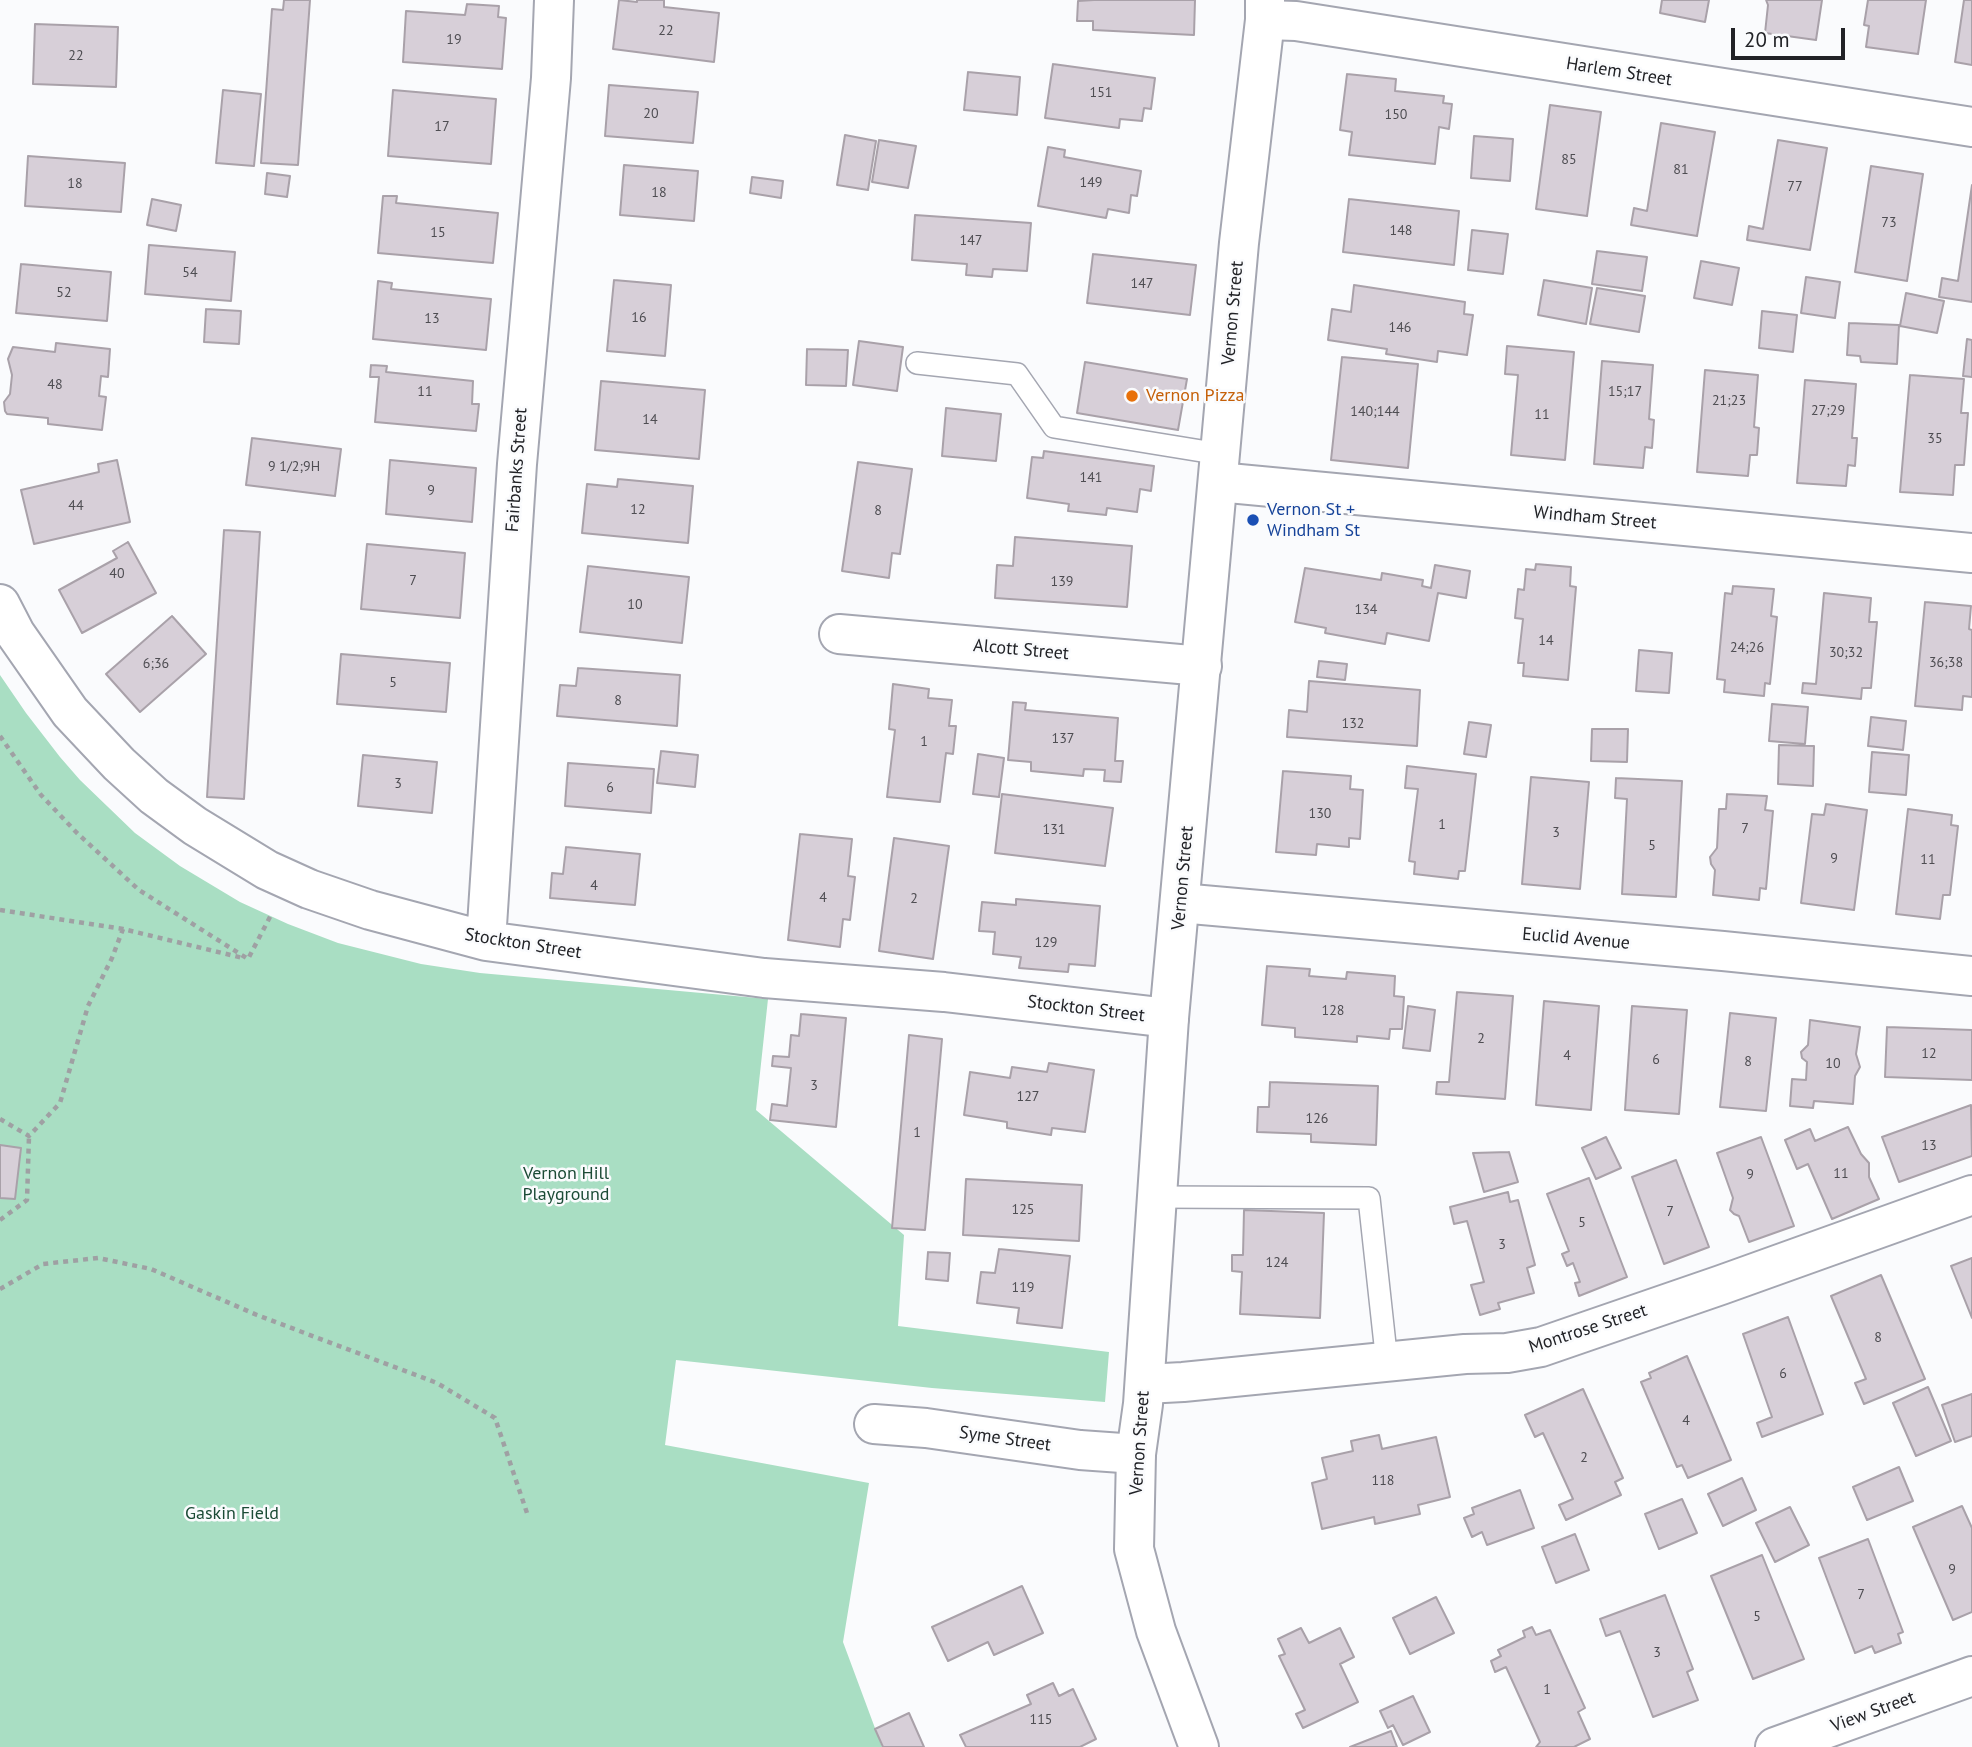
<!DOCTYPE html>
<html>
<head>
<meta charset="utf-8">
<style>
  body { margin:0 }
  #map { position:relative; width:1972px; height:1747px; overflow:hidden; background:#fafbfd; font-family:"PT Sans",sans-serif }
  canvas { display:block }
  .scale { position:absolute; left:1731px; top:28px; width:114px; height:32px; box-sizing:border-box; border:4px solid #212226; border-top:0; padding-left:9px; font-size:21px; line-height:24px; white-space:nowrap; color:#212226; -webkit-text-stroke:5px #fafbfd; paint-order:stroke }
</style>
</head>
<body>
<div id="map">
<canvas width="1972" height="1747"></canvas>
<div class="scale">20 m</div>
</div>
<script>
const ctx = document.querySelector('canvas').getContext('2d');
ctx.lineJoin = 'round';
function fillPath(path, color) {
  ctx.fillStyle = color;
  ctx.fill(path, 'evenodd');
}
function toPath(rows) {
  const path = new Path2D();
  for (const r of rows) {
    path.moveTo(r[0], r[1]);
    for (let i = 2; i < r.length; i += 2) path.lineTo(r[i], r[i + 1]);
  }
  return path;
}
function stroke(path, color, width, dash) {
  ctx.strokeStyle = color;
  ctx.lineWidth = width;
  ctx.lineCap = dash ? 'butt' : 'round';
  ctx.setLineDash(dash || []);
  ctx.stroke(path);
}
function write(font, color, halo, rows, align = 'center') {
  ctx.font = font + ' "PT Sans",sans-serif';
  ctx.lineWidth = 5;
  ctx.setLineDash([]);
  ctx.textBaseline = 'middle';
  ctx.strokeStyle = halo;
  ctx.fillStyle = color;
  for (const [text, x, y, turn = 0] of rows) {
    ctx.save();
    ctx.translate(x, y);
    ctx.rotate((+turn || 0) * Math.PI / 180);
    ctx.textAlign = isNaN(turn) ? turn : align;
    if (halo) ctx.strokeText(text, 0, 0);
    ctx.fillText(text, 0, 0);
    ctx.restore();
  }
}
fillPath(toPath([
  [0,675,26,713,60,757,80,780,135,833,180,866,240,902,288,924,338,943,421,964,480,973,768,999,756,1110,904,1235,898,1326,1109,1352,1105,1402,932,1388,676,1360,665,1445,869,1483,843,1642,882,1747,0,1747]
]), '#a9dec3');
const building = toPath([
  [284,0,310,0,298,165,261,163,272,9,283,10,284,0],
  [619,0,637,2,637,0,664,0,664,7,719,13,714,62,613,49,619,0],
  [1094,0,1195,0,1194,35,1093,30,1093,21,1077,21,1078,1,1094,0],
  [1662,0,1709,0,1705,22,1660,13,1662,0],
  [1766,0,1822,0,1816,40,1765,33,1768,5,1766,0],
  [1868,0,1926,0,1918,54,1866,47,1869,26,1864,25,1868,0],
  [1964,0,1972,0,1972,65,1955,62,1964,0],
  [467,4,499,6,498,17,506,18,502,69,403,62,406,11,465,15,467,4],
  [35,24,118,27,116,87,33,84,35,24],
  [1053,64,1155,78,1151,109,1144,108,1142,121,1120,119,1119,128,1045,118,1053,64],
  [968,72,1020,77,1017,115,964,110,968,72],
  [1347,74,1396,79,1395,91,1444,96,1443,103,1452,104,1449,129,1439,127,1435,164,1349,155,1352,132,1340,130,1347,74],
  [609,85,698,92,693,143,605,136,609,85],
  [223,90,261,94,254,166,216,163,223,90],
  [393,90,496,99,491,164,388,156,393,90],
  [1550,105,1601,112,1587,216,1536,209,1550,105],
  [1661,123,1715,132,1697,236,1631,225,1634,208,1647,211,1661,123],
  [845,135,876,141,868,190,837,185,845,135],
  [1474,136,1513,139,1510,181,1471,178,1474,136],
  [879,140,916,146,908,188,872,182,879,140],
  [1778,140,1827,148,1810,250,1747,240,1749,226,1763,229,1778,140],
  [1048,147,1065,150,1064,157,1141,171,1137,196,1131,195,1129,213,1108,209,1106,218,1038,206,1048,147],
  [28,156,125,163,121,212,25,206,28,156],
  [624,165,698,171,694,221,620,215,624,165],
  [1871,166,1923,174,1907,281,1855,272,1871,166],
  [267,173,290,176,287,197,265,194,267,173],
  [752,177,783,181,781,198,750,193,752,177],
  [1972,185,1972,302,1939,297,1942,278,1958,281,1972,185],
  [383,196,397,196,396,203,498,213,493,263,378,253,383,196],
  [152,199,181,205,176,231,147,225,152,199],
  [1349,199,1459,211,1454,265,1343,252,1349,199],
  [915,215,1031,223,1027,271,993,269,992,277,966,275,967,264,912,260,915,215],
  [1472,230,1508,234,1503,274,1468,270,1472,230],
  [149,245,235,252,231,301,145,294,149,245],
  [1597,251,1647,257,1642,291,1592,284,1597,251],
  [1093,254,1196,265,1190,315,1087,303,1093,254],
  [1701,261,1739,268,1732,305,1694,298,1701,261],
  [21,264,111,272,107,321,16,313,21,264],
  [1806,277,1840,282,1835,318,1801,313,1806,277],
  [614,280,671,285,665,356,607,351,614,280],
  [1544,280,1592,288,1586,324,1538,315,1544,280],
  [378,281,392,283,391,289,491,299,486,350,373,339,378,281],
  [1354,285,1465,302,1464,314,1473,315,1467,355,1438,351,1437,362,1386,354,1387,349,1328,340,1332,309,1351,312,1354,285],
  [1597,288,1645,296,1639,332,1590,324,1597,288],
  [1906,293,1944,301,1937,333,1900,326,1906,293],
  [206,309,241,311,239,344,204,342,206,309],
  [1762,311,1797,315,1793,352,1759,348,1762,311],
  [1849,323,1899,325,1897,364,1861,362,1860,356,1847,355,1849,323],
  [1967,339,1972,340,1972,377,1963,376,1967,339],
  [859,341,903,347,897,391,853,385,859,341],
  [56,343,110,349,108,377,101,376,99,396,106,397,102,430,48,424,48,418,7,414,5,411,4,402,10,394,12,375,8,359,13,347,55,352,56,343],
  [1507,346,1574,352,1565,460,1511,455,1518,375,1505,374,1507,346],
  [807,349,848,350,846,386,806,385,807,349],
  [1342,357,1418,364,1408,468,1331,460,1342,357],
  [1602,361,1653,365,1649,419,1654,420,1652,448,1645,447,1643,468,1594,464,1602,361],
  [1085,362,1187,379,1178,430,1077,413,1085,362],
  [371,365,387,366,386,372,473,381,472,404,479,404,476,431,375,422,379,377,370,377,371,365],
  [1705,370,1758,375,1754,427,1759,428,1757,455,1750,455,1748,476,1697,472,1705,370],
  [1910,375,1964,379,1961,413,1968,413,1964,465,1955,465,1953,495,1900,492,1910,375],
  [1805,380,1856,384,1852,438,1857,438,1855,466,1848,465,1846,486,1797,483,1805,380],
  [601,381,705,390,699,459,595,450,601,381],
  [946,408,1001,414,996,461,942,456,946,408],
  [252,438,341,449,335,496,246,485,252,438],
  [1044,451,1154,466,1151,491,1140,489,1137,512,1107,508,1106,515,1068,511,1069,504,1027,498,1032,457,1043,458,1044,451],
  [117,460,130,522,34,544,21,490,99,472,98,464,117,460],
  [390,460,476,468,472,522,386,514,390,460],
  [858,462,912,469,900,554,892,553,889,578,842,571,858,462],
  [618,479,693,486,688,543,582,533,587,484,617,487,618,479],
  [224,530,260,532,244,799,207,797,224,530],
  [1015,537,1132,546,1127,607,995,598,997,565,1013,566,1015,537],
  [128,542,156,593,82,633,59,590,117,558,113,551,128,542],
  [367,544,465,553,460,618,361,609,367,544],
  [1536,564,1571,567,1570,586,1576,587,1568,680,1523,676,1524,663,1518,663,1523,619,1515,618,1518,589,1524,590,1526,569,1535,570,1536,564],
  [1435,565,1470,571,1466,598,1438,593,1429,641,1387,633,1385,644,1325,633,1326,628,1295,622,1305,568,1381,580,1382,573,1423,580,1422,586,1431,588,1435,565],
  [588,566,689,577,682,643,580,632,588,566],
  [1733,586,1774,589,1771,616,1777,617,1770,684,1765,683,1764,696,1724,692,1725,680,1717,679,1725,593,1732,594,1733,586],
  [1824,593,1871,598,1869,622,1877,622,1871,688,1862,688,1861,699,1802,693,1803,683,1816,684,1824,593],
  [1925,602,1971,606,1969,629,1972,630,1972,697,1963,696,1962,710,1915,706,1925,602],
  [172,616,206,654,140,712,106,674,172,616],
  [1639,650,1672,653,1669,693,1636,691,1639,650],
  [341,654,450,663,446,712,337,704,341,654],
  [1319,661,1347,664,1345,680,1317,677,1319,661],
  [578,668,680,675,677,726,557,716,560,685,576,686,578,668],
  [1309,681,1420,690,1417,746,1287,737,1289,710,1307,712,1309,681],
  [893,684,929,689,928,698,952,700,949,726,956,726,953,754,946,753,940,802,887,797,895,730,889,729,893,684],
  [1013,702,1026,703,1025,710,1118,718,1115,761,1123,761,1121,782,1104,781,1105,770,1084,769,1083,776,1031,771,1031,762,1008,760,1013,702],
  [1772,704,1808,707,1805,744,1769,741,1772,704],
  [1871,717,1906,721,1903,750,1868,746,1871,717],
  [1469,722,1491,725,1486,757,1464,754,1469,722],
  [1592,729,1628,729,1627,762,1591,761,1592,729],
  [1779,745,1814,746,1813,786,1778,784,1779,745],
  [661,751,698,755,695,787,657,783,661,751],
  [1872,752,1909,755,1906,795,1869,792,1872,752],
  [978,754,1004,758,999,797,973,794,978,754],
  [363,755,437,762,432,813,358,806,363,755],
  [568,763,654,769,651,813,565,806,568,763],
  [1407,766,1476,774,1465,871,1459,871,1458,879,1414,874,1415,862,1409,861,1418,789,1405,788,1407,766],
  [1283,771,1351,776,1350,789,1363,790,1360,839,1349,838,1349,847,1317,844,1316,855,1276,852,1283,771],
  [1531,777,1589,782,1580,889,1522,884,1531,777],
  [1616,778,1682,781,1676,897,1622,894,1627,799,1615,798,1616,778],
  [1002,794,1113,808,1105,866,995,853,1002,794],
  [1727,794,1767,796,1765,810,1773,811,1766,889,1760,888,1759,900,1713,895,1715,870,1711,864,1710,857,1717,848,1719,809,1726,809,1727,794],
  [1826,804,1867,810,1854,910,1801,903,1812,814,1824,815,1826,804],
  [1908,809,1952,815,1951,825,1958,826,1950,895,1943,895,1940,919,1896,914,1908,809],
  [800,834,852,839,848,876,855,877,850,920,843,919,840,947,788,940,800,834],
  [894,838,949,846,933,959,879,951,894,838],
  [566,847,640,854,635,905,550,898,552,873,563,874,566,847],
  [1016,899,1100,906,1095,966,1069,964,1068,972,1019,968,1021,957,993,954,995,932,979,931,982,902,1016,905,1016,899],
  [1267,966,1310,969,1309,976,1346,979,1347,972,1395,976,1394,996,1404,997,1402,1029,1390,1029,1389,1039,1357,1036,1357,1042,1295,1037,1295,1028,1262,1025,1267,966],
  [1457,992,1513,996,1505,1099,1436,1094,1437,1082,1449,1082,1457,992],
  [1544,1001,1599,1006,1591,1110,1536,1105,1544,1001],
  [1408,1006,1435,1010,1430,1051,1403,1048,1408,1006],
  [1632,1006,1687,1010,1679,1114,1625,1110,1632,1006],
  [1730,1013,1776,1018,1766,1111,1720,1107,1730,1013],
  [801,1014,846,1018,836,1127,770,1120,772,1104,787,1106,791,1068,772,1066,773,1056,789,1057,791,1035,799,1036,801,1014],
  [1810,1020,1860,1027,1856,1054,1860,1067,1855,1076,1853,1104,1814,1101,1813,1108,1790,1106,1792,1079,1806,1080,1807,1062,1802,1058,1801,1052,1808,1045,1810,1020],
  [1887,1027,1972,1030,1972,1080,1885,1077,1887,1027],
  [909,1035,942,1039,925,1230,892,1228,909,1035],
  [1049,1063,1094,1070,1085,1132,1052,1128,1051,1135,1007,1128,1007,1122,964,1115,970,1072,1010,1078,1012,1067,1047,1072,1049,1063],
  [1270,1082,1378,1086,1376,1145,1311,1142,1311,1134,1257,1132,1258,1107,1269,1107,1270,1082],
  [1971,1105,1972,1156,1899,1182,1882,1137,1971,1105],
  [1848,1127,1861,1154,1869,1163,1869,1177,1879,1199,1832,1219,1808,1164,1797,1169,1785,1140,1810,1129,1815,1141,1848,1127],
  [1606,1137,1621,1168,1596,1179,1582,1148,1606,1137],
  [1761,1137,1794,1226,1749,1242,1739,1216,1734,1214,1730,1210,1733,1198,1717,1153,1761,1137],
  [0,1145,21,1148,15,1199,0,1198,0,1145],
  [1509,1152,1518,1182,1484,1192,1473,1153,1509,1152],
  [1676,1160,1709,1247,1664,1264,1632,1177,1676,1160],
  [1589,1178,1627,1277,1579,1296,1575,1283,1580,1282,1573,1263,1567,1266,1562,1254,1569,1251,1547,1194,1589,1178],
  [966,1179,1082,1185,1079,1241,963,1235,966,1179],
  [1508,1192,1510,1202,1518,1200,1535,1265,1527,1268,1534,1293,1498,1303,1500,1309,1480,1315,1471,1285,1484,1282,1467,1221,1454,1224,1450,1207,1508,1192],
  [1244,1210,1324,1213,1320,1318,1240,1314,1242,1272,1232,1271,1232,1255,1243,1255,1244,1210],
  [999,1249,1070,1256,1062,1328,1017,1323,1019,1308,977,1303,981,1272,995,1273,999,1249],
  [928,1252,950,1253,948,1281,926,1279,928,1252],
  [1972,1258,1972,1318,1951,1266,1972,1258],
  [1881,1275,1925,1379,1864,1404,1855,1383,1866,1379,1831,1296,1881,1275],
  [1788,1317,1823,1414,1762,1437,1757,1423,1772,1417,1743,1334,1788,1317],
  [1687,1356,1731,1460,1688,1478,1682,1465,1677,1467,1641,1382,1651,1378,1649,1373,1687,1356],
  [1928,1387,1951,1441,1916,1456,1893,1403,1928,1387],
  [1583,1389,1623,1478,1615,1482,1621,1495,1566,1520,1559,1505,1573,1499,1543,1433,1535,1437,1525,1415,1583,1389],
  [1972,1394,1972,1436,1955,1442,1942,1405,1972,1394],
  [1379,1435,1382,1449,1436,1437,1450,1497,1418,1505,1420,1514,1375,1524,1374,1517,1322,1529,1312,1483,1327,1479,1322,1458,1353,1451,1351,1441,1379,1435],
  [1899,1467,1913,1501,1867,1520,1853,1487,1899,1467],
  [1742,1478,1756,1510,1723,1526,1708,1494,1742,1478],
  [1520,1490,1534,1528,1487,1545,1482,1532,1472,1537,1464,1518,1474,1514,1472,1508,1520,1490],
  [1682,1499,1697,1533,1659,1549,1645,1514,1682,1499],
  [1962,1506,1972,1528,1972,1612,1953,1620,1913,1527,1962,1506],
  [1790,1507,1809,1545,1775,1562,1756,1523,1790,1507],
  [1575,1534,1589,1570,1556,1583,1542,1547,1575,1534],
  [1868,1539,1903,1632,1898,1634,1901,1643,1875,1653,1872,1646,1855,1653,1819,1558,1868,1539],
  [1762,1555,1804,1659,1753,1679,1711,1576,1762,1555],
  [1022,1586,1043,1633,994,1655,988,1642,948,1661,932,1627,1022,1586],
  [1665,1595,1693,1669,1687,1672,1698,1700,1653,1717,1620,1631,1606,1636,1600,1619,1665,1595],
  [1436,1597,1454,1633,1410,1654,1393,1618,1436,1597],
  [1532,1627,1536,1635,1550,1630,1585,1708,1578,1712,1590,1739,1574,1747,1536,1747,1540,1742,1506,1667,1495,1672,1491,1661,1501,1656,1498,1650,1525,1637,1523,1631,1532,1627],
  [1301,1628,1309,1643,1340,1628,1354,1657,1340,1664,1358,1702,1303,1728,1296,1714,1305,1710,1279,1656,1285,1654,1278,1639,1301,1628],
  [1053,1683,1059,1696,1073,1689,1096,1739,1080,1747,966,1747,960,1735,1031,1704,1027,1695,1053,1683],
  [1413,1696,1430,1732,1403,1745,1393,1725,1388,1728,1380,1711,1413,1696],
  [909,1713,924,1747,883,1747,875,1729,909,1713],
  [1391,1731,1397,1747,1350,1747,1391,1731]
]);
fillPath(building, '#d7cfd8');
stroke(building, '#a9a1a9', 2);
const lane = toPath([
  [917,363,1017,374,1054,427,1220,454],
  [1156,1197,1369,1198,1387,1363]
]);
const street = toPath([
  [1265,20,1296,21,1972,127],
  [1218,482,1972,553],
  [0,604,15,633,70,712,119,764,154,796,195,826,267,870,309,889,370,910,486,941,764,978,944,992,1169,1018],
  [839,634,1202,666],
  [1180,903,1723,951,1972,976],
  [486,941,517,464,551,78,554,0],
  [1145,1384,1183,1382,1465,1354,1507,1353,1541,1347,1721,1285,1972,1195],
  [874,1424,926,1428,1080,1450,1136,1454],
  [1775,1747,1972,1676]
]);
const secondary = toPath([
  [1199,1747,1156,1631,1134,1549,1136,1454,1143,1404,1169,1018,1239,243,1265,20,1265,0]
]);
stroke(lane, '#a4a6b1', 24);
stroke(street, '#a4a6b1', 42);
stroke(secondary, '#a4a6b1', 42);
stroke(toPath([
  [0,736,41,795,77,833,139,890,248,959,271,915],
  [0,910,123,929,243,958],
  [0,1119,29,1136,60,1103,88,1006,112,958,123,929],
  [0,1220,27,1200,29,1136],
  [0,1289,43,1264,98,1258,151,1269,257,1315,437,1383,495,1418,527,1513]
]), '#9fa0a3', 4.5, [5, 5]);
stroke(lane, '#fff', 21);
stroke(street, '#fff', 38);
stroke(secondary, '#fff', 38);
for (const [x, y, r, color] of [
  [1132,396,7,"#e8710a"],
  [1253,520,7,"#1a4fb4"]
]) {
  const dot = new Path2D();
  dot.arc(x, y, r, 0, 2 * Math.PI);
  ctx.fillStyle = color;
  ctx.fill(dot);
  stroke(dot, '#fafbfd', 2.5);
}
write('14px', '#4e4d52', null, [
  ["22",666,31],
  ["19",454,40],
  ["22",76,56],
  ["151",1101,93],
  ["20",651,114],
  ["150",1396,115],
  ["17",442,127],
  ["85",1569,160],
  ["81",1681,170],
  ["149",1091,183],
  ["18",75,184],
  ["77",1795,187],
  ["18",659,193],
  ["73",1889,223],
  ["148",1401,231],
  ["15",438,233],
  ["147",971,241],
  ["54",190,273],
  ["147",1142,284],
  ["52",64,293],
  ["16",639,318],
  ["13",432,319],
  ["146",1400,328],
  ["48",55,385],
  ["11",425,392],
  ["15;17",1625,392],
  ["21;23",1729,401],
  ["27;29",1828,411],
  ["140;144",1375,412],
  ["11",1542,415],
  ["14",650,420],
  ["35",1935,439],
  ["9 1/2;9H",294,467],
  ["141",1091,478],
  ["9",431,491],
  ["44",76,506],
  ["12",638,510],
  ["8",878,511],
  ["40",117,574],
  ["7",413,581],
  ["139",1062,582],
  ["10",635,605],
  ["134",1366,610],
  ["14",1546,641],
  ["24;26",1747,648],
  ["30;32",1846,653],
  ["36;38",1946,663],
  ["6;36",156,664],
  ["5",393,683],
  ["8",618,701],
  ["132",1353,724],
  ["137",1063,739],
  ["1",924,742],
  ["3",398,784],
  ["6",610,788],
  ["130",1320,814],
  ["1",1442,825],
  ["7",1745,829],
  ["131",1054,830],
  ["3",1556,833],
  ["5",1652,846],
  ["9",1834,859],
  ["11",1928,860],
  ["4",594,886],
  ["4",823,898],
  ["2",914,899],
  ["129",1046,943],
  ["128",1333,1011],
  ["2",1481,1039],
  ["12",1929,1054],
  ["4",1567,1056],
  ["6",1656,1060],
  ["8",1748,1062],
  ["10",1833,1064],
  ["3",814,1086],
  ["127",1028,1097],
  ["126",1317,1119],
  ["1",917,1133],
  ["13",1929,1146],
  ["11",1841,1174],
  ["9",1750,1175],
  ["125",1023,1210],
  ["7",1670,1212],
  ["5",1582,1223],
  ["3",1502,1245],
  ["124",1277,1263],
  ["119",1023,1288],
  ["8",1878,1338],
  ["6",1783,1374],
  ["4",1686,1421],
  ["2",1584,1458],
  ["118",1383,1481],
  ["9",1952,1570],
  ["7",1861,1595],
  ["5",1757,1617],
  ["3",1657,1653],
  ["1",1547,1690],
  ["115",1041,1720]
]);
write('18px', '#212226', '#fafbfd', [
  ["Harlem Street",1619,72,9],
  ["Vernon Street",1233,313,-85],
  ["Fairbanks Street",517,470,-86],
  ["Windham Street",1595,518,5],
  ["Alcott Street",1021,650,5],
  ["Vernon Street",1183,878,-85],
  ["Euclid Avenue",1576,939,5],
  ["Stockton Street",523,944,9],
  ["Stockton Street",1086,1009,7],
  ["Montrose Street",1588,1329,-18],
  ["Syme Street",1005,1439,8],
  ["Vernon Street",1140,1443,-86],
  ["View Street",1873,1712,-20]
]);
write('18px', '#c56008', '#fafbfd', [
  ["Vernon Pizza",1146,396]
], 'left');
write('18px', '#164399', '#fafbfd', [
  ["Vernon St +",1267,510],
  ["Windham St",1267,531]
], 'left');
write('18px', '#1b4b36', '#fafbfd', [
  ["Vernon Hill",566,1174],
  ["Playground",566,1195],
  ["Gaskin Field",232,1514]
]);
</script>
</body>
</html>
